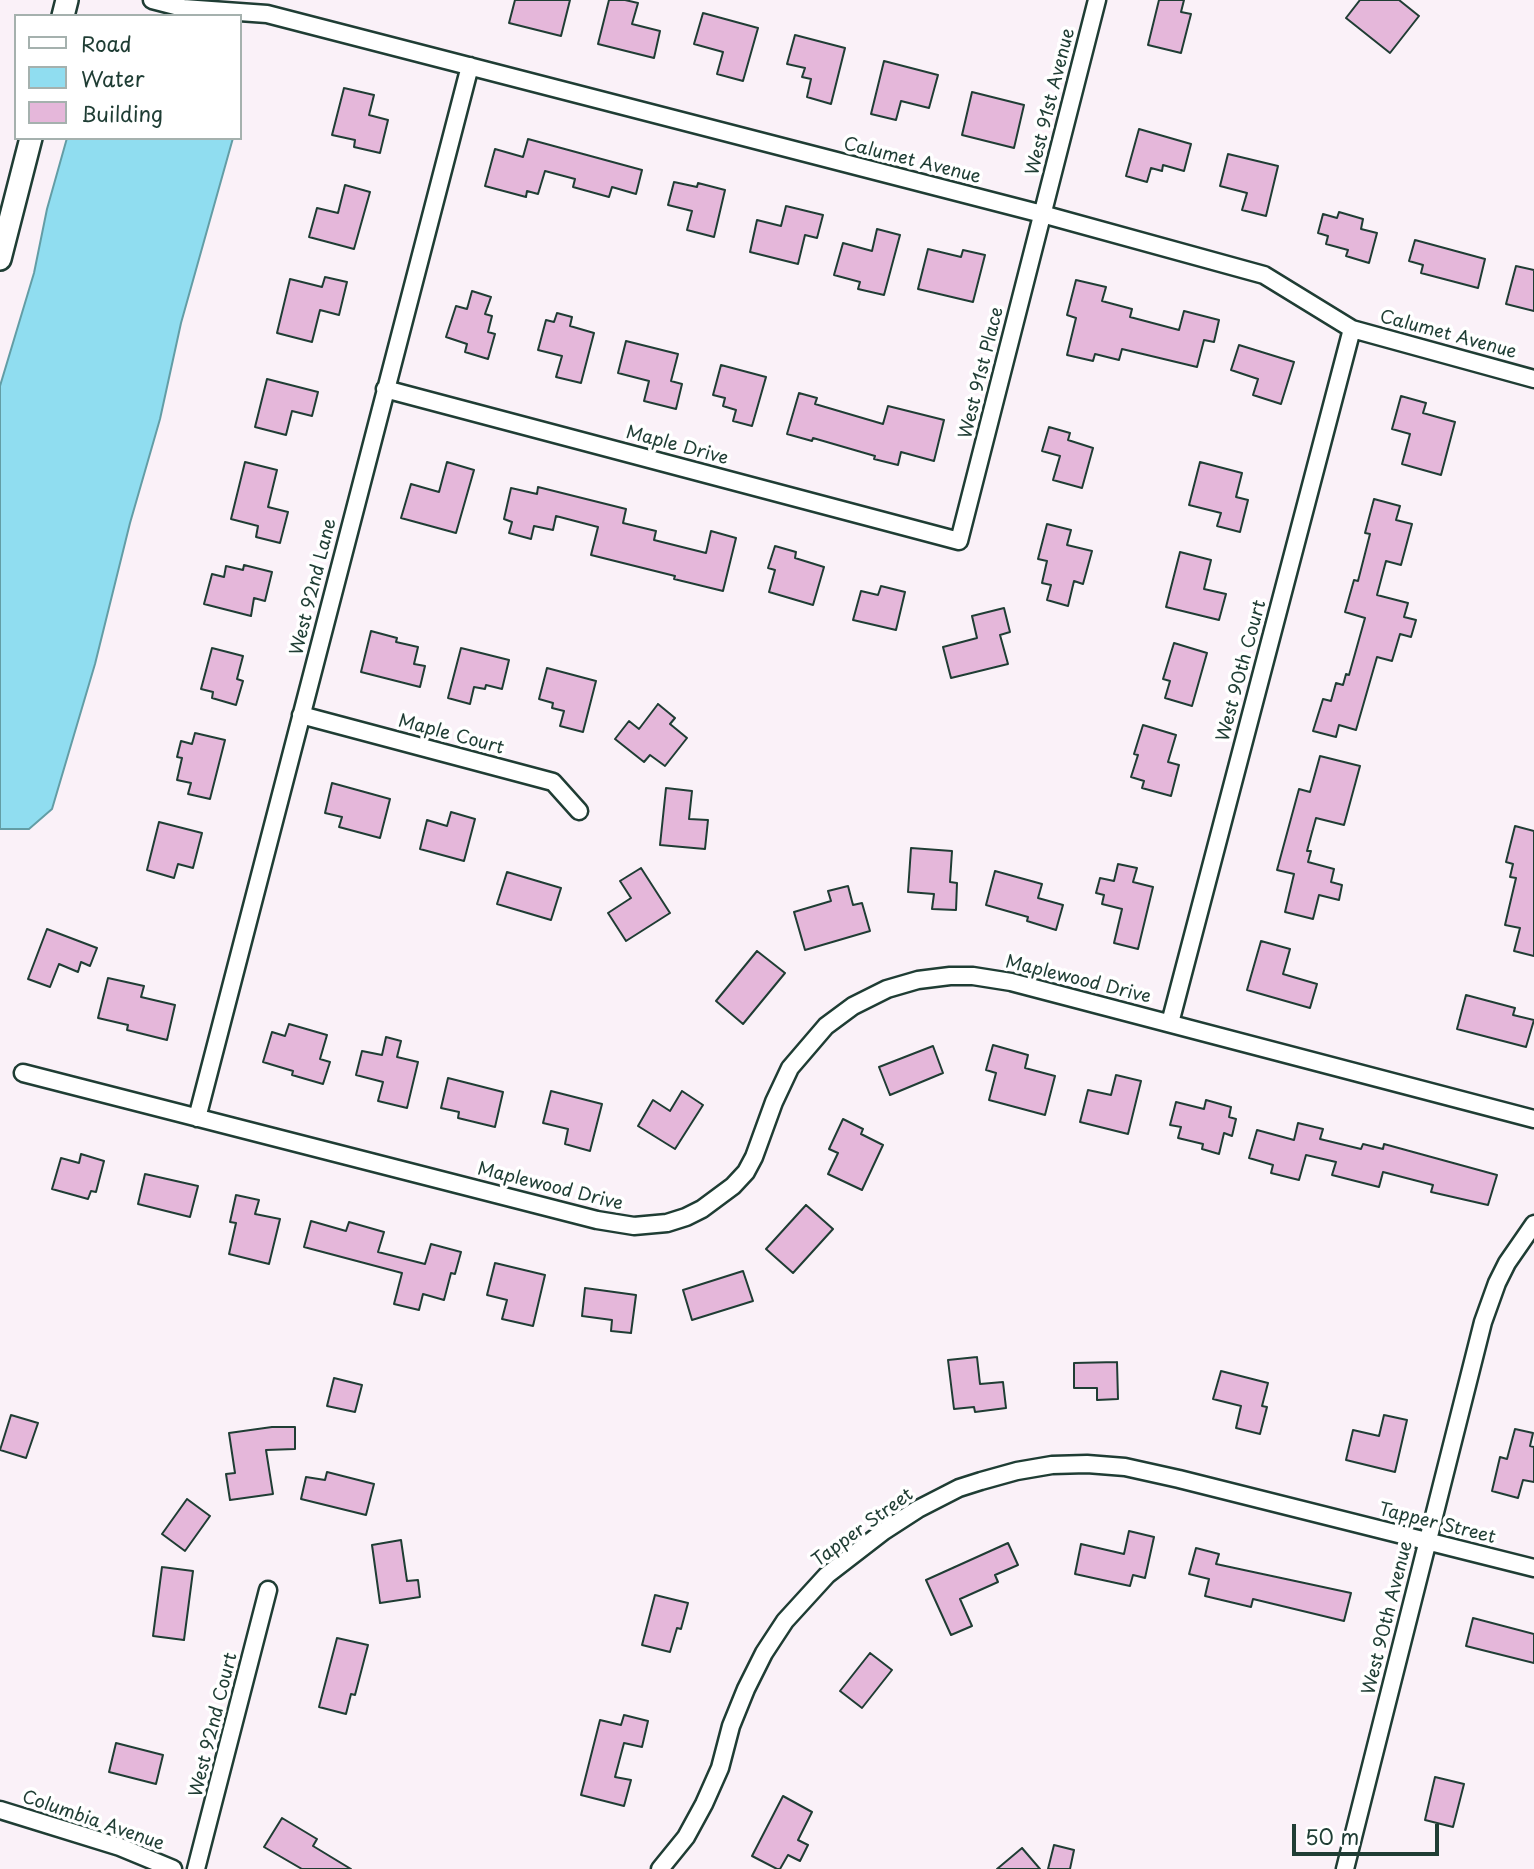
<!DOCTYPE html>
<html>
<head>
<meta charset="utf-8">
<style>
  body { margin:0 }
  #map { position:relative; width:1534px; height:1869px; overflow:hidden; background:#faf1f8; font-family:"Playpen Sans",sans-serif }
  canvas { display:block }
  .legend { position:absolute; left:14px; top:14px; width:228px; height:126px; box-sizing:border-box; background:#fff; border:2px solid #a5b1ae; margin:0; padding:9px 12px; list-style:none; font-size:21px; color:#1f3d34 }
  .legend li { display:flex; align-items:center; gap:14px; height:35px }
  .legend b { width:35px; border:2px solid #a5b1ae }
  .scale { position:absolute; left:1292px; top:1824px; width:147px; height:32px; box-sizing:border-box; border:4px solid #1f3d34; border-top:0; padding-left:9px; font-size:21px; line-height:24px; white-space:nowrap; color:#1f3d34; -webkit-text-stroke:5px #fff; paint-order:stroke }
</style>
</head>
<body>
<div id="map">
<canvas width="1534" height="1869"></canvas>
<ul class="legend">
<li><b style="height:9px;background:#fff"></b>Road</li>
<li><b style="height:19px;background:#90ddf0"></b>Water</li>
<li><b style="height:19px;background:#e5b7da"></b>Building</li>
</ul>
<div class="scale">50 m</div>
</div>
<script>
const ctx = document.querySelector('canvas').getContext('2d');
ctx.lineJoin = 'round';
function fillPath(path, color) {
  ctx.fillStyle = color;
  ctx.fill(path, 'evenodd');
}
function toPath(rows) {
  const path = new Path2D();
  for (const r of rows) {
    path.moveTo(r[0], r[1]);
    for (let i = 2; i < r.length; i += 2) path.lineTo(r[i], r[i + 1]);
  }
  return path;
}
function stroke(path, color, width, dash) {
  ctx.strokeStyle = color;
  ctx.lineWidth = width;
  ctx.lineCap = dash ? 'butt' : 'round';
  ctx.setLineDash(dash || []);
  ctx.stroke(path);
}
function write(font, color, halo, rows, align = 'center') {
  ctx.font = font + ' "Playpen Sans",sans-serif';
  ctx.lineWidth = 7;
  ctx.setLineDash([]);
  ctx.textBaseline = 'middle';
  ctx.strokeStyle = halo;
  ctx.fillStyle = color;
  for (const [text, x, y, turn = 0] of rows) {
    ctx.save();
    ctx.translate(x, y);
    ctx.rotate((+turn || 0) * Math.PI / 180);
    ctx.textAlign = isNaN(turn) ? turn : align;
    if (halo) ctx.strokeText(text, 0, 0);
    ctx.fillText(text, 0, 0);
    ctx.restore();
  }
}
const water = toPath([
  [67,138,233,138,181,323,160,419,130,523,95,664,52,809,29,829,0,829,0,386,34,273,47,209,67,138]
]);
fillPath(water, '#90ddf0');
stroke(water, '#639da5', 2);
const building = toPath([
  [515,0,570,0,561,36,509,23,515,0],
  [609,0,625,0,638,3,632,24,660,31,654,58,598,44,609,0],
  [1159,0,1184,0,1181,12,1191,14,1181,53,1148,45,1159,0],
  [1360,0,1399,0,1419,16,1390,53,1346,18,1360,0],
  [703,13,758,28,743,81,717,74,723,52,694,44,703,13],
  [795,35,845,48,831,104,807,97,811,79,802,77,805,68,787,64,795,35],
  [884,61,938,75,929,108,901,101,896,120,871,114,884,61],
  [344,88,374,95,369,115,388,120,380,153,354,147,355,140,332,135,344,88],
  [972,92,1024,105,1014,148,962,135,972,92],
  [1139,129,1191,144,1184,171,1163,165,1162,171,1151,168,1147,182,1126,176,1139,129],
  [528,139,642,170,636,194,612,187,609,197,573,187,575,179,545,171,538,194,527,191,526,197,485,186,495,149,523,157,528,139],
  [1228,154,1278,166,1266,216,1242,210,1247,193,1220,186,1228,154],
  [674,182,697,187,698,183,725,190,714,237,687,230,692,211,668,205,674,182],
  [345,185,370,192,354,249,309,237,317,208,338,213,345,185],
  [786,206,823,215,817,238,805,235,798,264,750,252,757,220,781,226,786,206],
  [1339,212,1363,219,1361,229,1377,233,1369,263,1346,256,1348,250,1326,244,1328,236,1318,233,1323,214,1337,218,1339,212],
  [877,229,900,235,884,295,858,289,860,282,834,275,843,243,872,251,877,229],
  [1415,240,1485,259,1478,288,1421,273,1423,265,1409,261,1415,240],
  [928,249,961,257,963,250,985,255,973,302,918,289,928,249],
  [1516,266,1534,270,1534,311,1506,304,1516,266],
  [325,277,347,282,339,315,320,310,312,342,277,333,290,279,322,287,325,277],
  [1076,280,1106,287,1102,301,1132,309,1130,317,1179,330,1184,311,1219,320,1214,342,1204,340,1197,367,1122,349,1119,360,1095,354,1093,361,1067,355,1076,318,1067,315,1076,280],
  [472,291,491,297,485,314,492,316,488,332,495,334,488,359,465,352,467,344,446,337,456,306,467,309,472,291],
  [557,313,572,317,570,326,594,333,581,383,556,377,562,356,538,350,546,320,554,322,557,313],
  [626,341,678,354,671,381,682,384,676,409,644,401,649,381,618,373,626,341],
  [1239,345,1294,362,1281,404,1253,395,1258,379,1231,370,1239,345],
  [721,365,766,377,752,426,733,421,736,410,723,406,725,398,713,395,721,365],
  [267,379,318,392,312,416,292,411,286,435,255,427,267,379],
  [799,393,817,398,815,404,883,424,888,406,944,420,934,461,901,452,898,465,874,459,875,456,813,438,812,441,787,434,799,393],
  [1401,396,1426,403,1423,413,1455,422,1441,475,1402,464,1410,434,1392,429,1401,396],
  [1049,427,1070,433,1068,440,1093,448,1082,488,1053,480,1060,456,1042,451,1049,427],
  [245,462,277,470,268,507,288,512,280,543,256,537,258,526,231,519,245,462],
  [447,462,474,470,456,533,401,518,411,484,439,492,447,462],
  [1200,462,1242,473,1236,497,1248,500,1240,532,1217,526,1221,513,1189,505,1200,462],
  [538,487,626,509,623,523,656,531,654,540,706,553,711,531,736,538,723,591,674,579,675,576,591,555,598,527,556,516,553,530,534,526,531,539,509,533,512,522,504,519,511,488,537,494,538,487],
  [1374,499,1400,506,1396,520,1412,524,1401,565,1386,561,1377,595,1408,603,1404,617,1416,620,1411,637,1400,634,1392,661,1377,657,1356,730,1339,725,1336,737,1313,731,1323,699,1331,701,1336,683,1343,685,1346,674,1349,675,1365,618,1345,612,1354,580,1358,581,1370,534,1365,533,1374,499],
  [1047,524,1071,530,1067,545,1092,551,1083,584,1074,581,1068,606,1047,600,1051,585,1042,583,1047,561,1038,559,1047,524],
  [775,546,796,552,795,558,824,567,813,605,769,592,775,570,768,568,775,546],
  [1180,552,1211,560,1204,589,1226,594,1219,620,1166,607,1180,552],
  [244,565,272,572,265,601,254,598,251,616,204,604,212,574,224,577,226,566,243,570,244,565],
  [881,586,905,592,896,630,853,620,861,591,878,595,881,586],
  [1004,608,1010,632,1000,635,1008,664,951,678,943,647,977,638,972,616,1004,608],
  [371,631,397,638,396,642,418,647,414,664,425,666,420,687,361,672,371,631],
  [1174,643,1207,653,1192,706,1165,698,1170,681,1163,679,1174,643],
  [212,648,243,656,237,679,243,681,236,705,212,698,213,692,201,689,212,648],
  [461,648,509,660,502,689,486,685,485,689,474,687,470,704,448,698,461,648],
  [547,668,596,681,583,732,560,726,564,711,552,708,553,703,539,699,547,668],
  [658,704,675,718,670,724,687,738,665,766,650,755,644,762,615,739,629,721,639,729,658,704],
  [1143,725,1176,735,1168,762,1179,765,1171,796,1142,788,1144,781,1131,777,1138,755,1134,754,1143,725],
  [195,733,225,740,210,799,188,794,191,783,177,780,182,758,177,757,181,741,192,744,195,733],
  [1320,756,1360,766,1344,825,1316,818,1307,851,1311,851,1308,862,1334,869,1331,882,1342,885,1339,900,1319,895,1313,919,1285,912,1294,874,1277,870,1299,789,1310,792,1320,756],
  [332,783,390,799,380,838,339,827,342,817,325,813,332,783],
  [666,788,692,791,689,819,708,820,705,849,660,845,666,788],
  [451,812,475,819,464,861,420,849,427,820,447,826,451,812],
  [159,822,202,833,193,868,178,864,174,878,147,870,159,822],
  [1515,826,1534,831,1534,956,1514,951,1520,928,1505,925,1516,878,1510,877,1513,864,1506,862,1515,826],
  [911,848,952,851,950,882,957,883,956,910,932,909,934,894,908,892,911,848],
  [1118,864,1137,868,1133,882,1153,887,1138,949,1114,943,1122,909,1102,904,1104,895,1096,893,1100,878,1114,881,1118,864],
  [641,868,670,913,626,941,608,913,631,898,620,881,641,868],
  [995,871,1042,884,1038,898,1063,905,1056,930,1027,921,1028,917,986,905,995,871],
  [507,872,561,888,551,920,497,904,507,872],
  [848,886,853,905,862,903,870,931,805,950,794,912,831,901,828,891,848,886],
  [47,929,97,948,90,966,81,962,78,972,59,964,50,987,28,979,47,929],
  [1261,941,1290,949,1283,974,1317,984,1310,1008,1247,990,1261,941],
  [757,951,785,973,743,1024,716,1001,757,951],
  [108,978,144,986,141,997,175,1005,167,1040,127,1030,128,1025,98,1018,108,978],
  [1466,995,1515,1008,1513,1015,1534,1020,1526,1047,1457,1029,1466,995],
  [289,1024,327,1035,320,1059,330,1062,323,1084,292,1075,293,1071,263,1062,272,1032,285,1036,289,1024],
  [386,1037,401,1041,397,1057,418,1062,407,1108,378,1101,383,1082,356,1075,362,1051,382,1055,386,1037],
  [993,1045,1028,1055,1025,1068,1055,1076,1045,1115,989,1100,996,1073,986,1070,993,1045],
  [933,1046,943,1073,890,1095,879,1067,933,1046],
  [1116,1075,1141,1081,1128,1134,1080,1122,1088,1090,1111,1095,1116,1075],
  [448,1078,503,1092,495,1127,458,1118,459,1112,441,1108,448,1078],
  [551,1091,602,1104,590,1151,565,1144,568,1129,543,1123,551,1091],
  [682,1091,703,1105,675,1149,638,1126,653,1100,670,1111,682,1091],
  [1206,1100,1231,1107,1229,1117,1236,1119,1232,1136,1224,1133,1219,1154,1202,1149,1203,1144,1178,1138,1181,1127,1170,1125,1176,1102,1204,1109,1206,1100],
  [843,1119,863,1129,861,1134,883,1145,862,1190,828,1174,838,1153,829,1149,843,1119],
  [1298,1123,1323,1129,1320,1139,1361,1149,1363,1144,1383,1149,1384,1144,1497,1175,1488,1205,1431,1192,1433,1185,1383,1172,1379,1187,1332,1175,1336,1162,1306,1155,1299,1180,1271,1173,1273,1165,1249,1158,1257,1130,1294,1140,1298,1123],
  [81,1154,104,1161,96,1192,91,1191,88,1199,52,1189,61,1158,79,1163,81,1154],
  [145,1174,198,1186,190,1217,138,1204,145,1174],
  [236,1195,259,1200,255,1214,280,1219,269,1264,229,1254,236,1223,230,1222,236,1195],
  [806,1205,833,1229,793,1273,766,1249,806,1205],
  [311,1221,346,1231,349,1222,384,1232,378,1252,425,1264,431,1244,461,1252,455,1274,451,1273,444,1300,423,1294,419,1310,394,1304,402,1273,304,1247,311,1221],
  [495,1263,545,1275,533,1326,502,1319,507,1300,487,1295,495,1263],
  [743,1271,753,1301,692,1320,683,1290,743,1271],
  [585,1288,636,1295,631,1333,611,1331,612,1320,582,1316,585,1288],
  [977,1357,980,1384,1003,1382,1006,1408,975,1412,974,1407,954,1409,948,1360,977,1357],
  [1117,1362,1118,1399,1097,1400,1097,1388,1074,1388,1074,1363,1117,1362],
  [1221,1371,1268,1383,1262,1406,1267,1407,1260,1434,1236,1428,1241,1406,1213,1399,1221,1371],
  [334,1378,362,1385,355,1412,327,1406,334,1378],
  [11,1415,38,1423,26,1458,0,1450,11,1415],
  [1384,1415,1407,1420,1395,1472,1346,1460,1353,1430,1379,1436,1384,1415],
  [272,1427,295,1427,295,1449,266,1450,273,1494,230,1500,226,1474,235,1473,229,1433,272,1427],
  [1515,1429,1533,1433,1530,1446,1534,1447,1534,1482,1523,1480,1518,1498,1492,1491,1500,1457,1507,1459,1515,1429],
  [327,1472,374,1484,366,1515,301,1499,306,1477,325,1480,327,1472],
  [187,1499,210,1516,185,1551,162,1534,187,1499],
  [1129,1531,1154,1537,1145,1578,1133,1575,1130,1586,1075,1574,1081,1544,1124,1554,1129,1531],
  [401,1540,407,1581,418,1580,420,1597,380,1603,372,1545,401,1540],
  [1008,1543,1018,1565,995,1575,998,1582,960,1599,972,1626,951,1635,926,1580,1008,1543],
  [1196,1548,1219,1554,1216,1564,1351,1593,1344,1621,1253,1599,1251,1607,1205,1596,1209,1579,1189,1574,1196,1548],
  [162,1567,193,1571,184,1640,153,1636,162,1567],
  [655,1595,688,1603,681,1629,677,1628,670,1652,642,1645,655,1595],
  [1473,1618,1534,1634,1534,1663,1466,1646,1473,1618],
  [337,1638,368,1645,355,1695,351,1694,346,1714,319,1707,337,1638],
  [870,1653,892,1670,862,1708,840,1691,870,1653],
  [624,1715,648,1721,642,1747,624,1743,615,1777,631,1780,624,1806,581,1795,600,1720,621,1725,624,1715],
  [116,1743,163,1755,156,1784,109,1772,116,1743],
  [1435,1777,1464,1784,1453,1827,1425,1820,1435,1777],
  [783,1796,812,1812,798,1840,808,1845,800,1861,788,1855,780,1869,777,1869,752,1856,783,1796],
  [282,1818,317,1839,313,1846,351,1869,302,1869,264,1847,282,1818],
  [1054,1845,1074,1850,1070,1869,1048,1869,1054,1845],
  [1022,1848,1040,1869,997,1869,1022,1848]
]);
fillPath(building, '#e5b7da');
stroke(building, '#1f3d34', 2);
const minor = toPath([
  [152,0,183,8,267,14,1042,214,1264,275,1352,329,1534,379],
  [385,389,959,541,1097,0],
  [301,715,553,782,579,811],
  [1170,1023,1352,329],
  [23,1073,597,1220,634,1226,667,1223,686,1217,702,1209,733,1186,746,1172,754,1157,774,1102,790,1068,826,1026,853,1006,887,989,918,980,950,976,973,976,1011,982,1534,1119],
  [197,1118,470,66],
  [0,1810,120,1847,173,1869],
  [196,1869,268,1590],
  [660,1869,686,1837,704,1804,720,1768,731,1726,746,1689,764,1653,785,1621,827,1575,884,1531,918,1509,959,1488,981,1481,1017,1471,1052,1465,1087,1464,1125,1467,1179,1479,1534,1568],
  [1345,1869,1483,1322,1497,1283,1507,1263,1534,1224]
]);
const tertiary = toPath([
  [63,16,67,0],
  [0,259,31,138]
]);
stroke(minor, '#1f3d34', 21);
stroke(tertiary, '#1f3d34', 26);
stroke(minor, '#fff', 16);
stroke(tertiary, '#fff', 21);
write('18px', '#1f3d34', '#fff', [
  ["West 91st Avenue",1051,102,-76],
  ["Calumet Avenue",912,161,14],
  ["Calumet Avenue",1448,335,15],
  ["West 91st Place",982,373,-76],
  ["Maple Drive",677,446,15],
  ["West 92nd Lane",314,587,-76],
  ["West 90th Court",1242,671,-75],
  ["Maple Court",451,735,15],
  ["Maplewood Drive",1078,980,14],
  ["Maplewood Drive",550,1187,14],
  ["Tapper Street",1437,1524,14],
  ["Tapper Street",863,1528,-36],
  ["West 90th Avenue",1388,1618,-76],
  ["West 92nd Court",214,1725,-76],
  ["Columbia Avenue",93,1821,19]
]);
</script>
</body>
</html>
